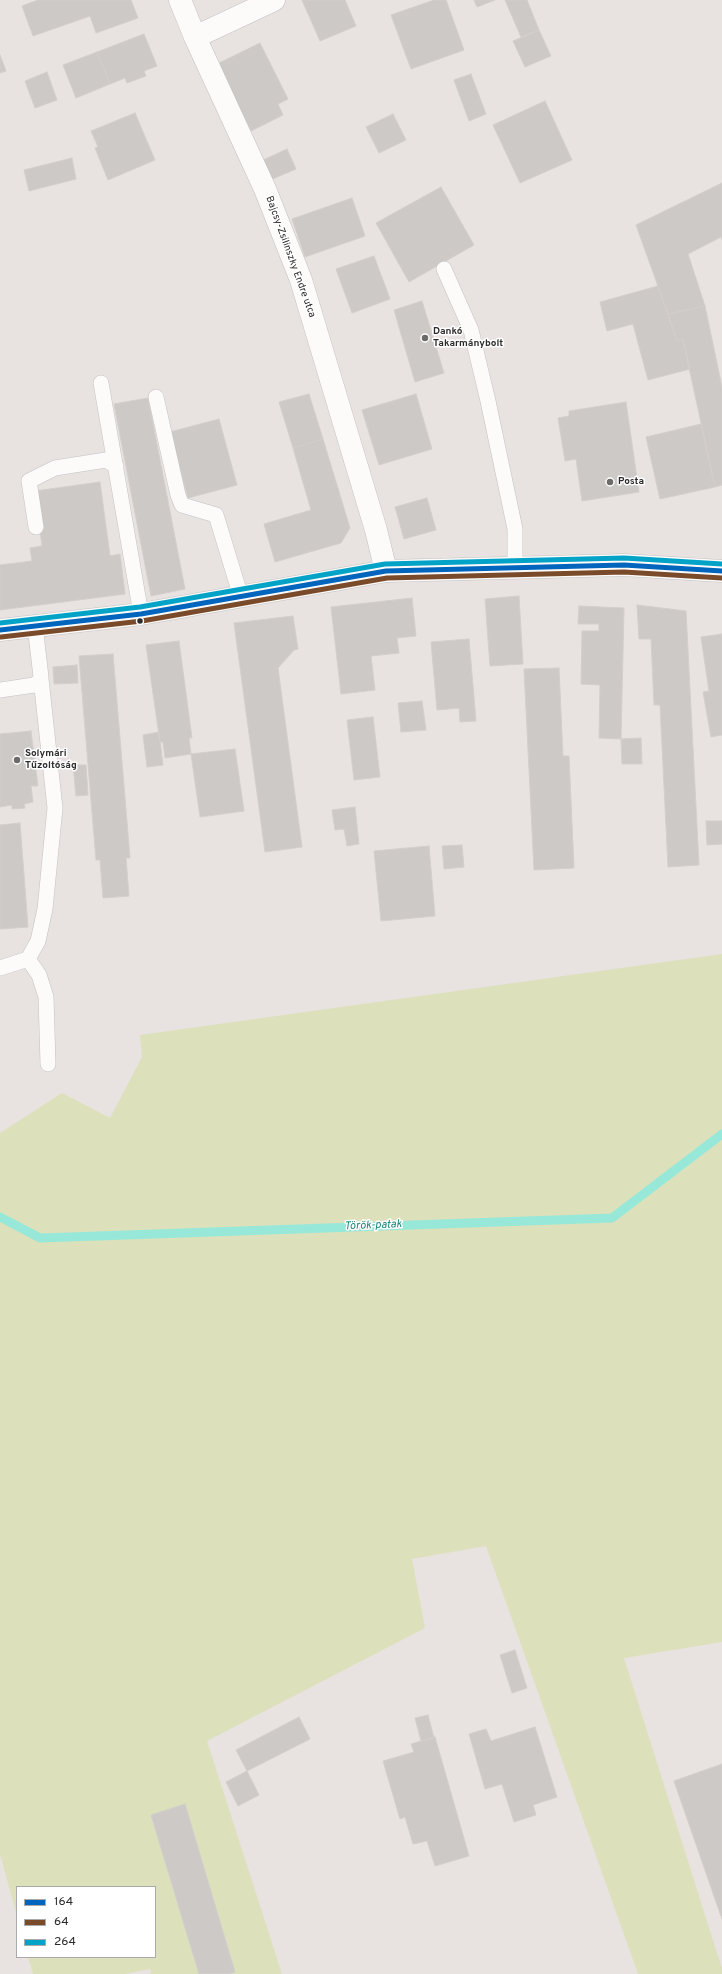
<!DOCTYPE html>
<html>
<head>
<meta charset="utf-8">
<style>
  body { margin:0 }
  #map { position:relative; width:722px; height:1974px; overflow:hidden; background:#e8e2e0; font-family:Overpass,sans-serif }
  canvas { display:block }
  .legend { position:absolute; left:16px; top:1886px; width:140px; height:72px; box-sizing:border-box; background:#fff; border:1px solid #aaa; margin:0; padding:5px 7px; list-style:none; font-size:12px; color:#2b2b2b }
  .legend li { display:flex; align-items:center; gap:8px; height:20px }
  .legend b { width:20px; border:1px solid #aaa }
</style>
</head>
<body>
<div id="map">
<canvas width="722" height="1974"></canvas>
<ul class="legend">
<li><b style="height:5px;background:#0065bd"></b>164</li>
<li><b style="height:5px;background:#7a4b2a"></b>64</li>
<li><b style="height:5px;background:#02a3c6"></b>264</li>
</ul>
</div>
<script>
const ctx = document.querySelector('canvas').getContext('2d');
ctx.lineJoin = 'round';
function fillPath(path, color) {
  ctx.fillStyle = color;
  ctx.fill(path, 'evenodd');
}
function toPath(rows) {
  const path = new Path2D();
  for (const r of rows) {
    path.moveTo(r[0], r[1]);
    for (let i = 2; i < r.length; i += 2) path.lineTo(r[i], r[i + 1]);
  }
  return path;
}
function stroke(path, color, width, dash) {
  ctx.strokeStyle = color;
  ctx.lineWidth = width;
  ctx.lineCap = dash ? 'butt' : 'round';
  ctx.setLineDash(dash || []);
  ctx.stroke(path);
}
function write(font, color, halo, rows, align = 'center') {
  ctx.font = font + ' Overpass,sans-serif';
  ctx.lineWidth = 3;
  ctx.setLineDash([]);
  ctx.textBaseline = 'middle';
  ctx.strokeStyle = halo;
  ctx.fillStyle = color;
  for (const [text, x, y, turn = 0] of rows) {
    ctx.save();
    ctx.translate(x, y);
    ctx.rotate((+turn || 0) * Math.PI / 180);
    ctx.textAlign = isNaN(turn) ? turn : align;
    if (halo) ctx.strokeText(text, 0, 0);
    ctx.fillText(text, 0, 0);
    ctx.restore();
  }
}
fillPath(toPath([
  [722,954,722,1642,624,1658,722,1969,722,1974,638,1974,486,1546,412,1559,425,1628,207,1741,282,1974,151,1974,150,1969,125,1974,33,1974,28,1957,155,1957,155,1887,17,1887,17,1916,0,1854,0,1133,62,1093,110,1118,142,1057,140,1035]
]), '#dce1bb');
stroke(toPath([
  [0,1217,40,1238,612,1218,722,1134]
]), '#97e8d8', 9);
const building = toPath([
  [38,0,131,0,138,18,96,33,90,16,33,36,22,6,38,0],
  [302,0,345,0,356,26,320,41,302,0],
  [434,0,446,0,464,50,411,69,391,15,434,0],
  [474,0,495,0,477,7,474,0],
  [505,0,527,0,539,30,521,37,505,0],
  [539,30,551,56,525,67,513,41,539,30],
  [144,34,157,66,144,71,146,76,127,83,125,78,110,84,97,52,144,34],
  [260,43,288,99,278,104,283,115,251,131,217,64,260,43],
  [97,52,110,84,76,98,63,65,97,52],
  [0,55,6,71,0,73,0,55],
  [47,72,57,100,35,108,25,81,47,72],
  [471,74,486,114,469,121,454,80,471,74],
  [545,101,572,160,520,183,493,125,545,101],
  [135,113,155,160,108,180,95,148,98,147,91,131,135,113],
  [393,114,406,140,379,153,366,127,393,114],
  [287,149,296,169,270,180,261,161,287,149],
  [72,158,76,179,29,191,24,170,72,158],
  [722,183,722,240,721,237,688,254,705,306,668,314,636,225,722,183],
  [441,187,474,245,409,282,376,223,441,187],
  [352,198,365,236,305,257,292,219,352,198],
  [374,256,390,299,352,313,336,269,374,256],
  [658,286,677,341,683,340,690,369,648,380,633,324,607,331,600,302,658,286],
  [422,301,444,373,415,382,394,310,422,301],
  [705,306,722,387,722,485,715,487,683,340,677,341,668,314,705,306],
  [309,394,323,439,293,448,279,402,309,394],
  [416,394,432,449,379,465,362,410,416,394],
  [148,398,185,589,151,596,114,404,148,398],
  [626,402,639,492,582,501,576,459,565,461,558,418,569,416,569,411,626,402],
  [219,419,237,485,188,498,170,432,219,419],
  [701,424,715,487,660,499,646,437,701,424],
  [323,439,350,528,341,543,275,562,264,524,311,510,293,448,323,439],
  [100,482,110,556,120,554,125,594,0,610,0,565,32,561,30,548,42,546,35,491,100,482],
  [427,498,436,530,404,539,395,507,427,498],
  [519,596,523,664,490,666,485,599,519,596],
  [412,598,416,636,397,638,399,653,371,656,375,690,341,694,331,607,412,598],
  [637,605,686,611,699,865,668,867,660,705,654,705,651,639,639,639,637,605],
  [579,606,624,608,621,739,599,738,600,685,581,684,582,631,599,631,599,624,578,624,579,606],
  [293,616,298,649,294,650,278,668,302,847,265,852,234,623,293,616],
  [722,634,722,735,711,737,703,692,709,691,701,637,722,634],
  [469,639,476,721,460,722,459,708,437,710,431,642,469,639],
  [179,641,192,738,189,738,191,754,165,758,163,742,160,742,146,645,179,641],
  [113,654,130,858,126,858,129,896,103,898,100,860,96,860,79,656,113,654],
  [77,665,78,683,54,684,53,667,77,665],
  [559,668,563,756,569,756,574,868,534,870,524,669,559,668],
  [422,701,426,730,401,732,398,703,422,701],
  [373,717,380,777,354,780,347,720,373,717],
  [31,731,38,786,31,786,33,802,24,804,25,808,12,809,12,805,0,807,0,734,31,731],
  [159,732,163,765,147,767,143,735,159,732],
  [641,738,642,764,622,764,621,739,641,738],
  [235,749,244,811,200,817,191,754,235,749],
  [73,765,86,765,88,795,76,796,73,765],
  [355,807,359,844,347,846,344,829,335,830,332,810,355,807],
  [706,821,722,821,722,844,707,845,706,821],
  [20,823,28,927,0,929,0,825,20,823],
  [462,845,464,867,444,869,442,846,462,845],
  [429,846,435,916,381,921,374,851,429,846],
  [515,1650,527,1688,512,1693,500,1655,515,1650],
  [428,1715,434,1738,421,1741,415,1718,428,1715],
  [299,1717,310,1739,247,1771,236,1750,299,1717],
  [535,1727,557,1797,533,1805,536,1815,514,1822,502,1784,485,1789,469,1734,486,1729,491,1741,535,1727],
  [435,1737,469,1856,435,1866,427,1841,413,1844,405,1817,400,1819,383,1761,414,1752,411,1744,435,1737],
  [722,1764,722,1919,674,1781,722,1764],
  [247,1771,259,1795,238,1806,226,1782,247,1771],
  [185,1804,235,1972,229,1974,199,1974,151,1815,185,1804]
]);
fillPath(building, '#cdc9c7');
stroke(building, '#d3cecc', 1);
const service = toPath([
  [444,269,471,330,488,401,515,529,515,568],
  [101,383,141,614],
  [156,397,178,495,182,505,216,515,241,597],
  [36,527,29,481,55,468,106,460,116,466],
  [0,690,34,685,39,682,41,677,35,625],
  [28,959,39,975,46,997,48,1064],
  [0,968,28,959,38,941,45,909,55,808,41,679]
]);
const minor = toPath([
  [180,0,195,37,265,189,301,280,376,530,386,571],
  [195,37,274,0]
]);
const secondary = toPath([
  [0,630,141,614,386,571,624,565,722,571]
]);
stroke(service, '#c2c2c2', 16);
stroke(minor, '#c2c2c2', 23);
stroke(secondary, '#c2c2c2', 23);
stroke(service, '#fcfbfa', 15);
stroke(minor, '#fcfbfa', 22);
stroke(secondary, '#fcfbfa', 22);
stroke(toPath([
  [0,630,141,614,386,571,624,565,722,571]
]), '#0065bd', 5);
stroke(toPath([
  [1,637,142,621,387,578,624,572,722,578]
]), '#7a4b2a', 5);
stroke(toPath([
  [0,623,140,607,385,564,624,558,722,564]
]), '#02a3c6', 5);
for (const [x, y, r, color] of [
  [425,338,4,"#6d6b6a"],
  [610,482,4,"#6d6b6a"],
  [140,621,3.5,"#2b2b2b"],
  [17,760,4,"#6d6b6a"]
]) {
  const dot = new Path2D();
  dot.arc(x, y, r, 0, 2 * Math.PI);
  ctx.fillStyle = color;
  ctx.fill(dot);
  stroke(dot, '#fff', 1.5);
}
write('10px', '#2b2b2b', '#fff', [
  ["Bajcsy-Zsilinszky Endre utca",290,257,70]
]);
write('bold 10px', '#2b2b2b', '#fff', [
  ["Dankó",433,332],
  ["Takarmánybolt",433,344],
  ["Posta",618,482],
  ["Solymári",25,754],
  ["Tűzoltóság",25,766]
], 'left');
write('italic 11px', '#128377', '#fff', [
  ["Török-patak",373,1226,-2]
]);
</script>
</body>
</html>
